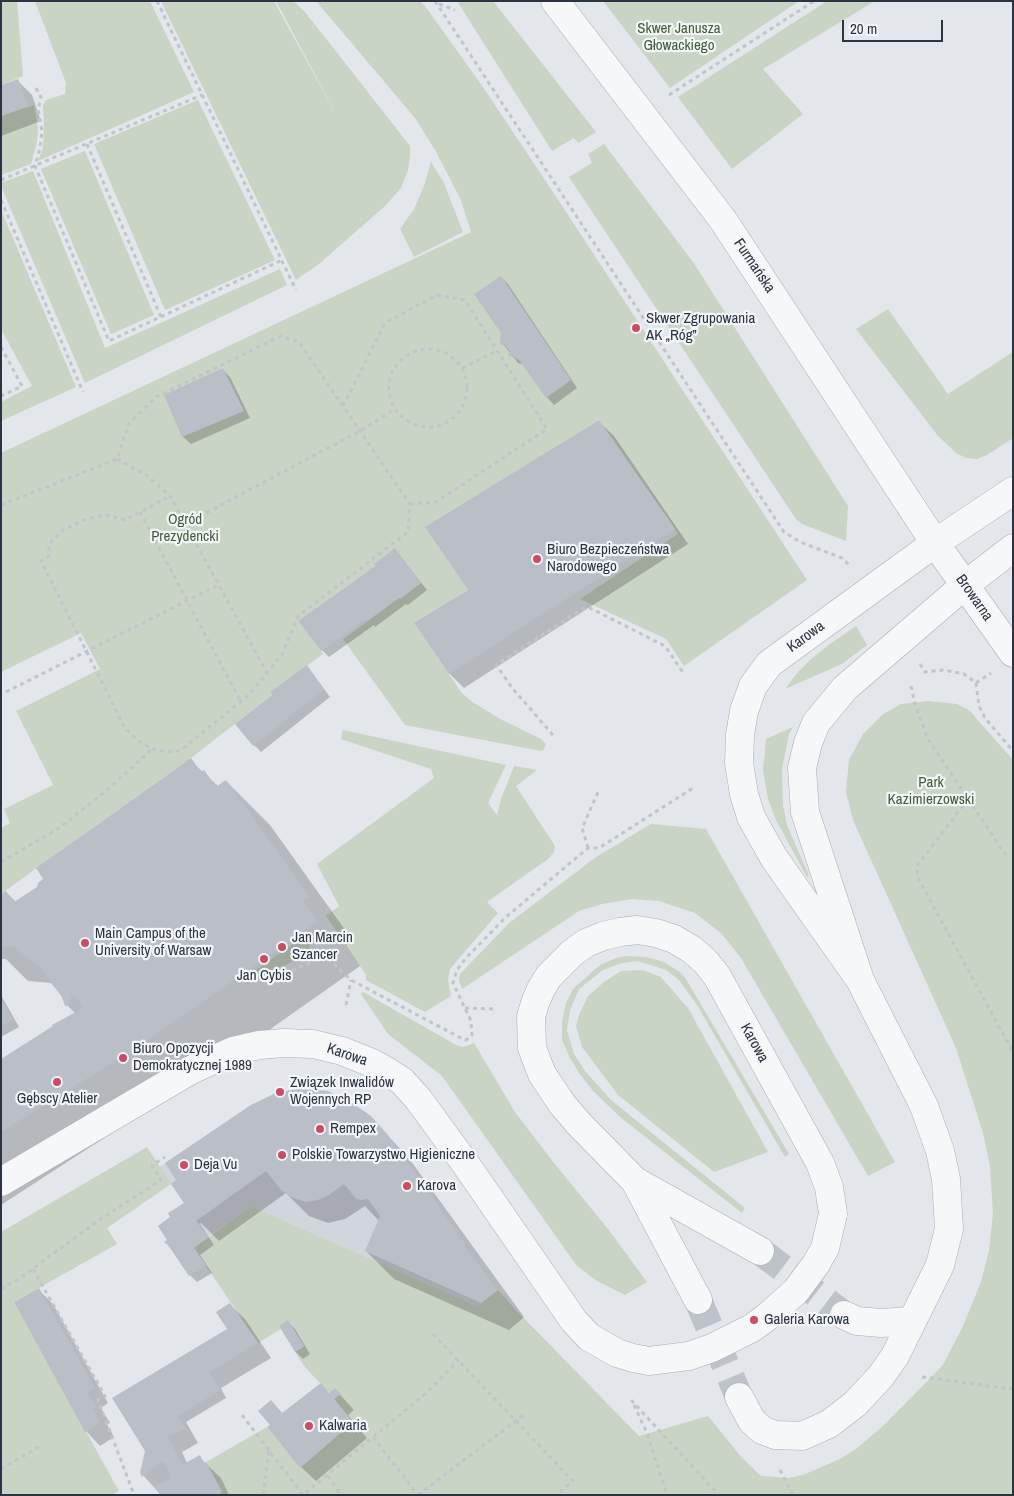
<!DOCTYPE html>
<html>
<head>
<meta charset="utf-8">
<style>
  body { margin:0 }
  #map { position:relative; width:1014px; height:1496px; overflow:hidden; background:#e3e6eb; font-family:"Archivo Narrow",sans-serif }
  canvas { display:block }
  .frame { position:absolute; inset:0; border:2px solid #2b3442; pointer-events:none }
  .scale { position:absolute; left:842px; top:20px; width:101px; height:22px; box-sizing:border-box; border:2px solid #2b3442; border-top:0; padding-left:6px; font-size:15px; line-height:18px; white-space:nowrap; color:#2b3442; -webkit-text-stroke:4px #f3f5f8; paint-order:stroke }
</style>
</head>
<body>
<div id="map">
<canvas width="1014" height="1496"></canvas>
<div class="frame"></div>
<div class="scale">20 m</div>
</div>
<script>
const ctx = document.querySelector('canvas').getContext('2d');
ctx.lineJoin = 'round';
function fillPath(path, color) {
  ctx.fillStyle = color;
  ctx.fill(path, 'evenodd');
}
function toPath(rows) {
  const path = new Path2D();
  for (const r of rows) {
    if (r.length === 3) {
      path.moveTo(r[0] + r[2], r[1]);
      path.arc(r[0], r[1], r[2], 0, 2 * Math.PI);
      continue;
    }
    path.moveTo(r[0], r[1]);
    for (let i = 2; i < r.length; i += 2) path.lineTo(r[i], r[i + 1]);
  }
  return path;
}
function stroke(path, color, width, dash) {
  ctx.strokeStyle = color;
  ctx.lineWidth = width;
  ctx.lineCap = dash ? 'butt' : 'round';
  ctx.setLineDash(dash || []);
  ctx.stroke(path);
}
function write(font, color, halo, rows, align = 'center') {
  ctx.font = font + ' "Archivo Narrow",sans-serif';
  ctx.lineWidth = 4.5;
  ctx.setLineDash([]);
  ctx.textBaseline = 'middle';
  ctx.strokeStyle = halo;
  ctx.fillStyle = color;
  for (const [text, x, y, turn = 0] of rows) {
    ctx.save();
    ctx.translate(x, y);
    ctx.rotate((+turn || 0) * Math.PI / 180);
    ctx.textAlign = isNaN(turn) ? turn : align;
    if (halo) ctx.strokeText(text, 0, 0);
    ctx.fillText(text, 0, 0);
    ctx.restore();
  }
}
fillPath(toPath([
  [298,1089,328,1091,352,1103,371,1116,387,1134,403,1156,402,1157,466,1245,465,1246,498,1290,477,1306,251,1206,208,1237,159,1167,251,1105,276,1093]
]), '#d1d5dc');
fillPath(toPath([
  [1,1,17,1,23,76,1,85],
  [35,1,150,1,194,92,38,161,43,148,44,124,43,105,46,100,65,94,66,83],
  [161,1,274,1,339,120,276,1,293,1,304,11,324,36,410,146,410,156,408,170,401,188,385,206,319,264,296,280],
  [316,1,420,1,425,6,483,87,553,192,807,580,684,666,666,639,580,599,678,534,599,420,426,527,468,590,415,624,461,692,471,701,500,719,541,739,546,744,544,749,541,751,405,725,343,639,420,583,395,549,374,564,375,566,298,621,323,654,270,692,272,695,191,758,89,830,1,894,1,828,10,823,4,809,53,785,16,711,100,669,81,633,1,672,1,453,471,232,461,200,435,150,415,118],
  [457,1,493,1,596,132,578,143,574,138,552,151],
  [603,1,799,1,670,88],
  [827,1,875,1,763,69,803,114,732,169,678,97],
  [198,100,275,260,165,310,94,144],
  [34,105,38,128,37,142,31,164,1,175,1,116],
  [604,144,693,262,848,506,846,541,802,524,796,519,569,177,592,163,588,154],
  [85,151,154,315,111,334,41,169],
  [431,162,443,181,463,232,414,257,400,229,414,209,424,186],
  [33,171,105,348,280,269,287,285,85,383,1,186,1,183],
  [1,210,76,387,1,421,1,402,32,386,1,329],
  [888,309,948,394,1013,352,1013,438,987,455,977,459,966,458,956,453,938,436,856,329],
  [856,626,867,645,842,664,785,689,798,672,811,659,830,644],
  [928,701,957,704,969,710,1013,760,1013,1495,218,1495,222,1492,206,1462,267,1427,300,1468,353,1422,334,1399,340,1394,335,1388,329,1393,305,1367,295,1352,304,1346,288,1321,279,1326,281,1329,258,1343,194,1248,251,1206,477,1306,498,1290,515,1309,639,1436,708,1416,742,1458,761,1476,789,1478,803,1475,840,1459,856,1449,884,1425,943,1365,963,1326,981,1282,989,1250,993,1214,990,1166,983,1133,956,1048,853,820,846,792,849,760,863,734,882,715,901,704],
  [793,727,789,734,782,769,783,806,787,825,809,876,807,877,776,820,768,799,763,771,766,739],
  [343,730,506,765,488,803,497,815,501,799,514,766,537,770,516,786,555,846,554,852,548,859,487,902,498,913,450,969,448,980,451,996,425,1012,366,980,366,975,326,916,339,906,317,864,434,778,431,769,341,739],
  [651,824,706,829,895,1162,868,1176,741,958,721,933,695,913,659,901,632,899,602,904,579,911,462,989,459,980,460,974,509,923,596,857],
  [310,932,316,940,309,946,312,952,247,984,243,979],
  [627,956,646,957,664,962,680,972,686,979,789,1154,785,1157,697,1005,679,980,666,970,638,961,622,963,603,970,579,989,570,1010,567,1030,574,1054,585,1071,611,1100,745,1208,742,1213,620,1117,593,1091,579,1073,569,1056,562,1040,562,1022,566,1003,573,989,600,965,616,958],
  [643,970,661,977,688,1008,768,1152,714,1172,618,1095,582,1047,576,1026,579,1015,588,996,604,982,621,971],
  [363,992,458,1046,463,1047,474,1043,515,1112,554,1163,608,1229,647,1282,625,1295,597,1281,577,1266,442,1076,388,1034,361,994],
  [147,1147,171,1184,107,1228,117,1244,14,1302,119,1491,111,1495,1,1495,1,1232]
]), '#c9d4c4');
fillPath(toPath([
  [17,80,32,95,41,121,1,136,1,86],
  [501,277,508,284,577,388,554,405,547,397,524,365,518,363,503,344],
  [223,370,230,377,250,418,191,444,183,437,165,396],
  [599,422,614,436,688,544,464,688,450,674,416,624,470,590],
  [395,550,427,590,408,605,406,604,375,627,374,625,329,657,322,650],
  [313,674,330,697,261,752,254,745],
  [190,760,219,787,226,781,270,825,353,941,346,945,360,966,252,1042,1,1205,1,1061,75,1013,67,1005,63,997,51,983,28,981,6,959,1,959,1,896,6,892,16,902,38,888],
  [1,995,19,1027,1,1037],
  [370,1117,408,1157,524,1317,509,1330,394,1279,366,1251,379,1221,365,1206,345,1219,328,1223,309,1216,286,1193,219,1241,201,1223,200,1224,214,1245,200,1255,212,1273,197,1282,190,1275,169,1241,172,1217],
  [38,1289,53,1304,108,1403,101,1408,110,1423,107,1424,114,1437,100,1446,86,1431],
  [230,1305,245,1319,271,1358,221,1388,226,1398,186,1422,198,1443,182,1452,187,1463,199,1457,221,1478,229,1495,161,1495,141,1473,229,1330],
  [288,1322,295,1329,310,1354,303,1359,296,1352,281,1326],
  [335,1389,354,1410,348,1415,367,1438,316,1481,301,1467,272,1425,271,1402,283,1414,329,1394]
]), '#0003');
fillPath(toPath([
  [18,79,28,106,1,116,1,85],
  [501,276,571,380,546,398,519,360,511,356,510,357,508,354,510,352,504,344,501,345,500,342,501,333,474,294],
  [223,368,244,411,182,437,164,395],
  [599,420,675,529,449,674,414,623,468,590,425,527],
  [395,548,421,583,400,599,399,597,367,621,366,619,321,651,298,621,375,566,374,564],
  [307,665,324,689,253,746,235,724,272,695,270,692],
  [191,758,201,772,204,770,216,787,226,780,310,897,303,901,318,921,119,1060,118,1059,1,1132,1,1059,53,1026,52,1025,83,1008,75,995,70,996,72,1000,68,1002,70,1006,65,1006,62,997,39,966,14,947,1,946,1,894,6,891,14,902,37,887,38,883,43,879,36,868],
  [1,999,13,1020,1,1026],
  [298,1089,328,1091,352,1103,371,1116,387,1134,403,1156,402,1157,408,1163,466,1245,465,1246,498,1290,481,1303,365,1251,380,1216,368,1199,360,1200,356,1199,344,1184,329,1195,318,1200,306,1202,293,1198,281,1190,266,1171,196,1221,208,1237,194,1248,206,1265,189,1276,168,1245,164,1242,167,1240,158,1226,170,1217,168,1213,184,1203,171,1184,176,1180,165,1163,251,1105,276,1093],
  [39,1288,95,1388,87,1393,97,1408,93,1409,100,1422,85,1432,14,1302],
  [230,1303,258,1343,209,1372,220,1390,178,1416,185,1428,168,1437,182,1465,200,1455,204,1463,206,1462,222,1492,218,1495,160,1495,155,1487,172,1478,163,1461,142,1477,140,1473,145,1451,112,1398,227,1329,216,1312],
  [288,1320,304,1346,295,1352,279,1326],
  [321,1383,329,1393,335,1388,341,1394,334,1399,353,1422,300,1468,267,1427,270,1425,258,1411,271,1400,282,1413]
]), '#babfc7');
stroke(toPath([
  [760,1251,844,1315],
  [698,1300,739,1397]
]), '#bec2c9', 28, [28, 14]);
const minor = toPath([
  [555,1,723,220,935,543,769,664,753,686,744,711,740,735,739,763,744,794,751,817,774,858,860,980],
  [635,1181,698,1300],
  [1,1182,191,1070,233,1051,259,1045,284,1043,313,1044,342,1051,372,1063,388,1072,402,1081,419,1100,467,1166,574,1321,589,1337,617,1353,633,1358,649,1361],
  [760,1251,635,1181,579,1124,562,1104,542,1074,532,1048,531,1017,535,1003,541,989,549,976,572,953,586,943,603,936,620,932,637,930,656,933,674,939,691,949,705,961,717,976,820,1163,829,1187,833,1214],
  [844,1315,857,1321,881,1323,911,1321],
  [739,1397,752,1421,762,1430,775,1435,802,1436,829,1424,855,1404,881,1376,895,1356,940,1265,949,1229,946,1179,940,1151,924,1106,860,980,805,812,802,768,808,743,816,723,845,688,965,585]
]);
const tertiary = toPath([
  [1013,491,935,543,1013,653],
  [965,585,1013,548]
]);
stroke(minor, '#a8adb5', 29);
stroke(tertiary, '#a8adb5', 29);
stroke(toPath([
  [157,1,296,290],
  [435,1,784,532,800,542,842,558,851,567],
  [439,4,455,10],
  [36,88,41,97,38,110,42,131,40,148,35,166,109,341,282,260],
  [669,95,814,1],
  [87,144,161,317],
  [1,180,202,95],
  [1,200,83,392],
  [1,347,22,386,1,396],
  [428,388,39],
  [462,368,497,351],
  [343,406,385,323,437,295,465,300,547,429,436,502,410,504],
  [117,459,146,475,170,496,267,673],
  [1,505,117,459,129,423,156,397,281,336,299,342,360,431,410,504,408,532,298,616,283,653,250,694,181,750,170,752,152,749,137,740,125,728,41,561,49,556,49,544,63,530,86,519,106,515,125,520,170,496],
  [140,512,241,702],
  [185,524,360,431,395,409],
  [920,664,925,672,943,670,964,674,976,683,979,706,985,718,1013,751],
  [976,683,991,673],
  [911,686,915,704,928,739,1007,857],
  [6,692,218,585],
  [553,735,513,689,496,665,582,609,590,608,665,646,684,674],
  [968,799,917,866,918,878,1013,1052],
  [588,848,582,828,599,790],
  [1,862,59,828,106,791,152,749],
  [270,980,325,956,351,980,461,1038,465,1040,470,1038,472,1035,471,1021,453,983,457,970,466,958,506,917,588,848,599,848,693,788],
  [346,1005,351,980],
  [465,1008,493,1009],
  [33,1269,105,1396,98,1400,133,1492],
  [1,1289,20,1278,102,1218,161,1180,152,1165,165,1157],
  [433,1334,573,1481,556,1495],
  [922,1377,1013,1389],
  [631,1400,719,1495],
  [634,1405,647,1433,667,1495],
  [242,1415,303,1495,425,1394,459,1360],
  [373,1437,418,1495],
  [1,1469,42,1445],
  [780,1470,793,1495],
  [328,1476,341,1495],
  [263,1495,269,1451],
  [418,1495,525,1414]
]), '#c1c4c9', 3, [4, 4]);
stroke(minor, '#f6f7f9', 28);
stroke(tertiary, '#f6f7f9', 28);
const minorBridge = toPath([
  [649,1361,689,1356,712,1348,752,1328,767,1317,796,1291,816,1264,825,1248,833,1214]
]);
stroke(minorBridge, '#a8adb5', 29, []);
stroke(minorBridge, '#f6f7f9', 28);
for (const [x, y, r, color] of [
  [636,328,5,"#ca4d63"],
  [537,559,5,"#ca4d63"],
  [85,943,5,"#ca4d63"],
  [282,947,5,"#ca4d63"],
  [264,959,5,"#ca4d63"],
  [123,1058,5,"#ca4d63"],
  [57,1082,5,"#ca4d63"],
  [280,1092,5,"#ca4d63"],
  [320,1129,5,"#ca4d63"],
  [282,1155,5,"#ca4d63"],
  [184,1165,5,"#ca4d63"],
  [407,1186,5,"#ca4d63"],
  [754,1320,5,"#ca4d63"],
  [309,1426,5,"#ca4d63"]
]) {
  const dot = new Path2D();
  dot.arc(x, y, r, 0, 2 * Math.PI);
  ctx.fillStyle = color;
  ctx.fill(dot);
  stroke(dot, '#f3f5f8', 2);
}
write('15px', '#415e39', '#f3f5f8', [
  ["Skwer Janusza",679,29],
  ["Głowackiego",679,46],
  ["Ogród",185,520],
  ["Prezydencki",185,537],
  ["Park",931,783],
  ["Kazimierzowski",931,800]
]);
write('15px', '#2b3442', '#f3f5f8', [
  ["Furmańska",754,266,56],
  ["Browarna",974,598,55],
  ["Karowa",806,637,-36],
  ["Karowa",754,1043,61],
  ["Karowa",347,1055,19]
]);
write('15px', '#2b3442', '#f3f5f8', [
  ["Skwer Zgrupowania",646,319],
  ["AK „Róg”",646,336],
  ["Biuro Bezpieczeństwa",547,550],
  ["Narodowego",547,567],
  ["Main Campus of the",95,934],
  ["University of Warsaw",95,951],
  ["Jan Marcin",292,938],
  ["Szancer",292,955],
  ["Jan Cybis",264,976,"center"],
  ["Biuro Opozycji",133,1049],
  ["Demokratycznej 1989",133,1066],
  ["Związek Inwalidów",290,1083],
  ["Wojennych RP",290,1100],
  ["Gębscy Atelier",57,1099,"center"],
  ["Rempex",330,1129],
  ["Polskie Towarzystwo Higieniczne",292,1155],
  ["Deja Vu",194,1165],
  ["Karova",417,1186],
  ["Galeria Karowa",764,1320],
  ["Kalwaria",319,1426]
], 'left');
</script>
</body>
</html>
